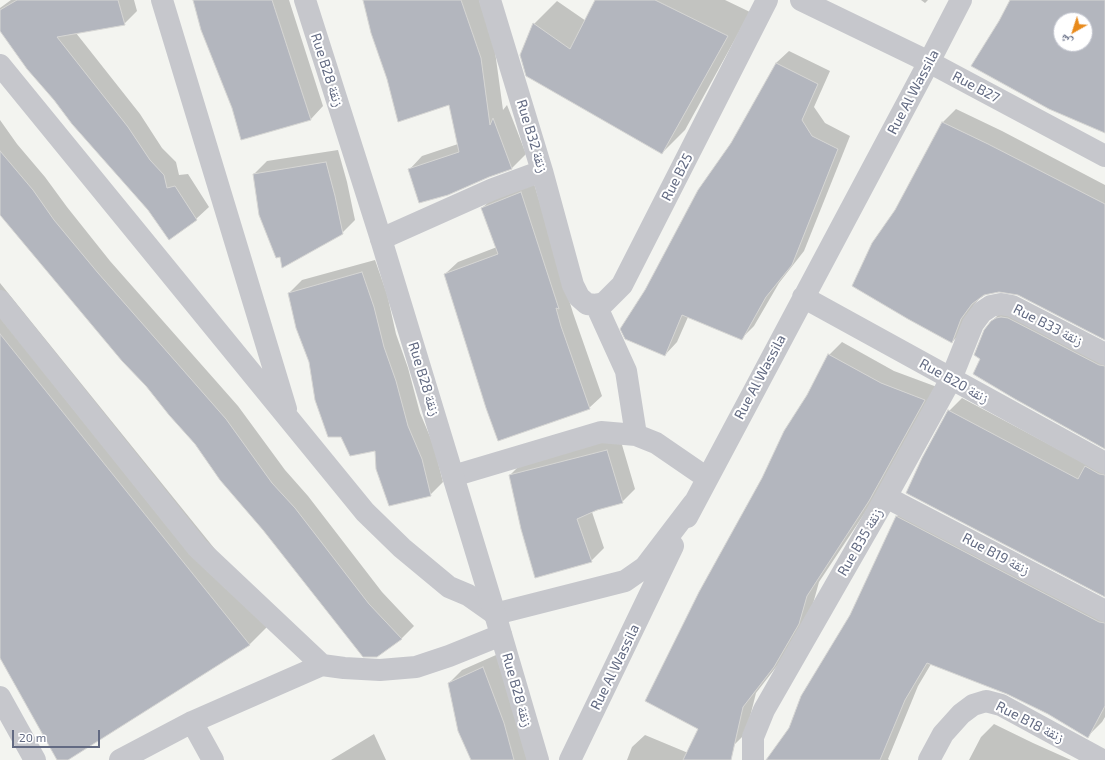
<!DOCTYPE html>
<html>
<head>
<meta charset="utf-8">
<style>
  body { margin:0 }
  #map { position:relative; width:1105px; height:760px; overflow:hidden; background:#f3f4f0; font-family:"Exo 2","Noto Naskh Arabic",sans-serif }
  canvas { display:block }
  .north { position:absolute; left:1053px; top:12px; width:40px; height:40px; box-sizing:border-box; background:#fff; border:1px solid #c0c3cd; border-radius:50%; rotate:219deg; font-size:11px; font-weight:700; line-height:16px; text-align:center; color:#626a82 }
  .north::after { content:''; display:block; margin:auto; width:14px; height:18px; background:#e88a1c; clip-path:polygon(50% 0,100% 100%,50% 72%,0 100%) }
  .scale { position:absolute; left:12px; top:730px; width:88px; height:18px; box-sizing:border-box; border:2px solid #626a82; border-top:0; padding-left:5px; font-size:12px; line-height:14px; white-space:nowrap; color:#626a82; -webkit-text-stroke:3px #fff; paint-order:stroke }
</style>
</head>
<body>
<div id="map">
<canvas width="1105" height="760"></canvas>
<div class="north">ش</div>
<div class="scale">20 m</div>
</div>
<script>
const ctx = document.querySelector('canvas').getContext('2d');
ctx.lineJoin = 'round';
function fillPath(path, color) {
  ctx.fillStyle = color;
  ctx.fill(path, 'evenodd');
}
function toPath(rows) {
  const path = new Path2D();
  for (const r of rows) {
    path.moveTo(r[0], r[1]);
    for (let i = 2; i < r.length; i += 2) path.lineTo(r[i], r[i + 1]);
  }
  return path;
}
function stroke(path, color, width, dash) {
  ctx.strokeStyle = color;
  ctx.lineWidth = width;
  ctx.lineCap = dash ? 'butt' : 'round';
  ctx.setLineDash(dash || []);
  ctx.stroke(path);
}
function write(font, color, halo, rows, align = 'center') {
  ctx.font = font + ' "Exo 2","Noto Naskh Arabic",sans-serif';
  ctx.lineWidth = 4;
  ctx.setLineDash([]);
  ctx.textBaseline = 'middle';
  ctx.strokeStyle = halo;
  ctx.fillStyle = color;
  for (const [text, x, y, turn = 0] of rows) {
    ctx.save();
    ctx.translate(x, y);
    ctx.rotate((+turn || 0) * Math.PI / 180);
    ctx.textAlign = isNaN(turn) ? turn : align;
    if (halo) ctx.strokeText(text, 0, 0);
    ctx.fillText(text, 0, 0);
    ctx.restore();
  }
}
fillPath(toPath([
  [11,0,134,0,137,11,124,24,76,33,140,114,162,148,176,162,179,175,188,174,209,207,196,219,149,209,0,29,0,8],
  [194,0,289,0,323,106,311,119,241,138,233,108],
  [364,0,479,0,494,44,503,110,507,105,526,154,512,168,488,176,409,170,422,156,458,144,449,104],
  [596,0,725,0,750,12,685,130,662,153,534,24,557,1,586,21],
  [921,0,928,0,925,3],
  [789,51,830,71,814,107,825,123,850,136,804,251,779,283,754,326,741,339,688,317,677,342,665,355,646,290,732,144,776,63],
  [956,109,1002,131,1105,185,1105,339,1018,294,1003,291,988,293,979,299,974,305,965,329,952,342,896,210,943,122],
  [0,120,17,144,45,177,67,207,110,261,238,406,285,470,308,496,382,592,414,626,402,638,377,656,0,213],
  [338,150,347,182,355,220,342,233,281,256,254,174,267,161],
  [533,180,573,313,602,396,589,408,445,274,458,262,497,247,482,208,495,196],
  [375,260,387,294,396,334,408,368,420,413,434,446,443,482,430,495,376,449,310,362,289,293,302,280],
  [0,283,273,621,250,644,66,760,58,760,0,656],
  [1005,308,1105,348,1105,448,982,358,991,322],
  [842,342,894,371,937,387,882,487,819,582,811,611,787,653,756,693,746,733,733,746,808,396,829,355],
  [962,398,1088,465,1105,457,1105,596,949,411],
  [620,438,635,489,622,502,592,512,604,548,591,561,510,475,523,462],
  [909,504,1105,605,1105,717,1102,722,1089,735,1049,713,1007,693,931,664,918,686,888,759,889,760,767,760,790,728,851,615,896,517],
  [496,655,516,710,531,760,472,760,449,683,462,670],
  [994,724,1033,743,1071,760,969,760,981,737],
  [374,734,386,760,331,760],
  [645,735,693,755,702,760,627,760,632,747]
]), '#0003');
const building = toPath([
  [17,0,118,0,125,25,57,37,128,127,150,160,164,175,167,188,175,186,197,220,169,240,148,210,72,124,54,100,27,69,0,31,0,10,17,0],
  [193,0,272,0,311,120,241,140,232,108,201,30,193,0],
  [363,0,461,0,481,58,490,125,493,118,512,169,489,177,448,195,419,203,408,169,459,152,449,105,398,122,387,79,371,33,363,0],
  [595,0,655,0,728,36,662,154,526,76,520,55,533,23,570,49,595,0],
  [1010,0,1105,0,1105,133,1049,109,971,66,999,21,1010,0],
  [1061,20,1085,20,1085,44,1061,44,1061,20],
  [776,63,818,84,802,120,812,136,838,149,792,265,766,297,742,340,682,315,665,356,625,339,620,329,645,290,698,190,731,143,776,63],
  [942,122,988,144,1105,204,1105,340,1018,295,999,292,984,295,972,304,961,319,952,343,908,319,852,286,872,243,895,210,942,122],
  [0,151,33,190,54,220,98,273,226,419,272,483,295,508,369,604,402,639,377,657,363,657,263,530,220,480,195,444,169,415,146,386,122,361,0,215,0,151],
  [326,162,335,196,343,234,282,268,280,257,276,258,259,215,253,174,326,162],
  [521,192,559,309,556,308,561,326,590,409,498,441,486,408,444,274,498,254,481,208,521,192],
  [362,272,374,307,384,347,396,381,408,426,422,459,431,496,389,506,376,469,375,451,350,456,341,437,328,437,315,400,309,362,296,328,288,293,362,272],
  [1001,317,1008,318,1099,365,1105,366,1105,449,1015,399,973,374,980,359,974,355,984,330,991,321,996,318,1001,317],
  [0,334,250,645,68,760,57,760,0,658,0,334],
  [828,354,881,383,925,400,869,501,807,596,799,624,774,667,743,707,731,760,683,760,698,729,645,701,699,592,762,478,784,431,807,395,828,354],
  [948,410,1078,479,1085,466,1099,474,1105,475,1105,597,906,493,922,458,948,410],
  [607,450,623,503,597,510,577,519,592,562,535,578,521,529,509,475,607,450],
  [896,516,1099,622,1105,623,1105,706,1088,738,1048,714,1007,694,927,663,905,700,880,760,766,760,789,728,801,696,850,615,896,516],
  [483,667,504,723,514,760,471,760,458,731,448,683,483,667]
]);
fillPath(building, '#b3b6be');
stroke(building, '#d5d5d3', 1);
stroke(toPath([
  [162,0,286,409],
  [490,0,542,171,573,285,579,297,587,304,596,305,604,303,622,285,767,0],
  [801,0,929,62,1105,156],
  [0,65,365,512,402,548,449,587,468,595,495,614,625,581,645,567,693,504],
  [381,239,493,189,542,171],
  [803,297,1105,463],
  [0,301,198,548,322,665],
  [596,305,626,371,636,435],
  [453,476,601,432,636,435,656,443,707,478],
  [886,497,1105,611],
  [687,517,929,62,961,0],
  [0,697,35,760],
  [192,722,213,760],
  [120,760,192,722,322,665,344,668,380,670,416,667,449,656,501,635],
  [570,760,673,546],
  [753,760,753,737,764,710,886,497,951,379,973,324,982,312,991,306,1001,304,1012,306,1105,354],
  [929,760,943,734,961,714,973,705,986,701,1001,705,1102,760]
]), '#c6c7cc', 22);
stroke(toPath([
  [305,0,381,239,495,614,538,760]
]), '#c6c7cc', 22);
write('14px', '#626a82', '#fff', [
  ["Rue B28 زنقة",327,70,72],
  ["Rue B27",976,87,28],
  ["Rue Al Wassila",913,92,-62],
  ["Rue B32 زنقة",532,136,73],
  ["Rue B25",677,177,-63],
  ["Rue B33 زنقة",1048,325,27],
  ["Rue Al Wassila",760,377,-62],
  ["Rue B28 زنقة",424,379,73],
  ["Rue B20 زنقة",954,381,29],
  ["Rue B35 زنقة",860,542,-60],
  ["Rue B19 زنقة",996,554,28],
  ["Rue Al Wassila",615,667,-64],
  ["Rue B28 زنقة",517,690,74],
  ["Rue B18 زنقة",1030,722,27]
]);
</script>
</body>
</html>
